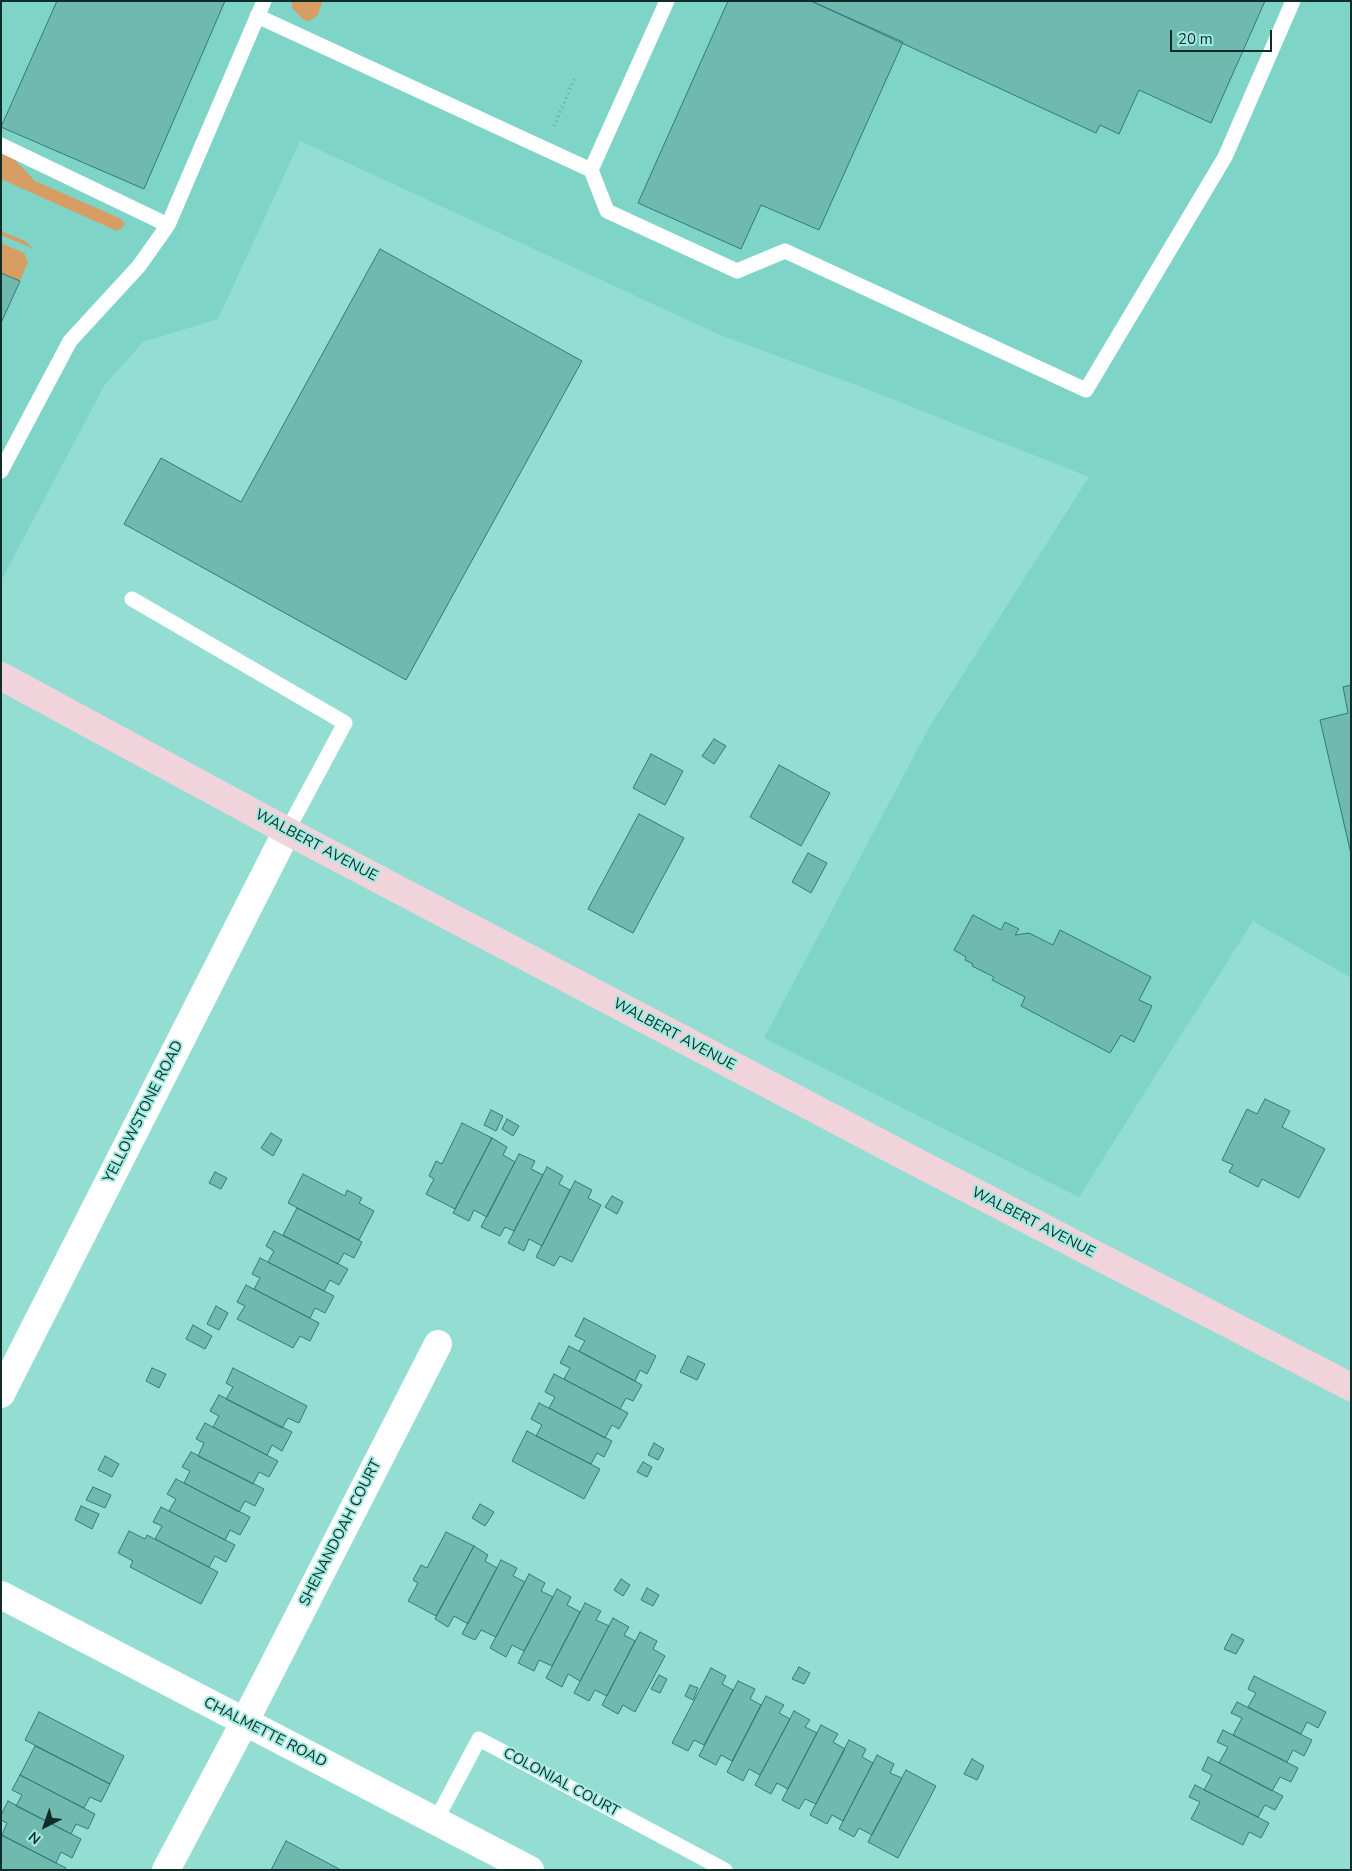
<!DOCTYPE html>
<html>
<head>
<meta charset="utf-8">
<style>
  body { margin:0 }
  #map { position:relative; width:1352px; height:1871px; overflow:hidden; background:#93ddd3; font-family:"Nunito Sans",sans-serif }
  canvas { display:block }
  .frame { position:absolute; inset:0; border:2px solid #0f2e2a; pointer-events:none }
  .north { position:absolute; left:20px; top:1801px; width:50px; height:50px; -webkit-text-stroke:4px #a0eae0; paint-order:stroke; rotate:221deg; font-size:14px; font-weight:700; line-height:20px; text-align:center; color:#0f2e2a }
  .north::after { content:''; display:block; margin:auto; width:18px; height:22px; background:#0f2e2a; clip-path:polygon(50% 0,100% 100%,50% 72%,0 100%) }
  .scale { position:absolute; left:1170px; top:30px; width:102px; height:22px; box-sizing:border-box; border:2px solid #0f2e2a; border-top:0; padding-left:6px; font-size:15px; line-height:18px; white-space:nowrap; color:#0f2e2a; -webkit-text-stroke:4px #a0eae0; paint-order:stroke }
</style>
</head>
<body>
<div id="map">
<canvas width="1352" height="1871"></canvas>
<div class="frame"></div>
<div class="north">N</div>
<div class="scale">20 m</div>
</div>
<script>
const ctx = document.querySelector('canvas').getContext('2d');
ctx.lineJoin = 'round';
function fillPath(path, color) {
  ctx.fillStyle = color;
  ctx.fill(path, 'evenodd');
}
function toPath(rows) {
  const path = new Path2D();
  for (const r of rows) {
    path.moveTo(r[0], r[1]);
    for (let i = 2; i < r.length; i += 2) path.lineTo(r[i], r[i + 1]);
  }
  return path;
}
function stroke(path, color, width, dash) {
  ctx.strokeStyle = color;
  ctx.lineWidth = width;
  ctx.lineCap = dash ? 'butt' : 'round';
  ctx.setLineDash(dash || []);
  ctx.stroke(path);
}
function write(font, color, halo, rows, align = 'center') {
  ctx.font = font + ' "Nunito Sans",sans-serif';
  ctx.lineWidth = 4;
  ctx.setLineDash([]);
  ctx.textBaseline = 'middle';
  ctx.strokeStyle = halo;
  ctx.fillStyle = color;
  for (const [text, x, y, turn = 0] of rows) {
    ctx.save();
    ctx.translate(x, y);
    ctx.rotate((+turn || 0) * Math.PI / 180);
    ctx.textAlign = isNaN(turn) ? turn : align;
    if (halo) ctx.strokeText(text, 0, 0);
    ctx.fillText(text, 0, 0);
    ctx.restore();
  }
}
fillPath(toPath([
  [1,1,1351,1,1351,978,1253,921,1079,1197,764,1038,930,726,1089,477,867,389,720,335,300,141,218,319,143,342,104,386,1,581]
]), '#7fd4c8');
fillPath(toPath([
  [292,1,323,1,317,16,309,21,304,20,292,8],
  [1,153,14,159,35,181,119,218,125,223,122,228,117,231,1,179],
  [1,231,25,241,34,249,1,235],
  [1,243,24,253,28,262,20,281,1,273,1,259,3,255,1,254]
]), '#d89d63');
const building = toPath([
  [57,1,225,1,144,189,1,127,57,1],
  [728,1,811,1,903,42,819,230,761,205,741,249,638,203,728,1],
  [811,1,1265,1,1211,123,1139,90,1119,134,1100,125,1096,133,811,1],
  [380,249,582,361,406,680,124,524,161,458,241,502,380,249],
  [1,273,20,281,1,323,1,273],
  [1351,685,1351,854,1320,720,1348,713,1343,687,1351,685],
  [714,739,726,746,714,764,702,756,714,739],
  [651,754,683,771,665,805,633,788,651,754],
  [779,765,830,793,801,846,750,817,779,765],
  [639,814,684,838,633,933,588,909,639,814],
  [808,853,827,863,811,893,792,882,808,853],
  [973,915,1001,930,1005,922,1019,929,1015,935,1029,933,1053,945,1060,930,1151,977,1139,1000,1152,1006,1134,1042,1121,1035,1110,1053,1021,1006,1025,997,992,980,994,977,972,966,973,964,965,960,966,957,954,950,973,915],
  [1265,1099,1290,1111,1282,1127,1325,1149,1299,1198,1262,1179,1258,1187,1229,1172,1233,1165,1222,1160,1247,1109,1257,1114,1265,1099],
  [491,1110,503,1116,496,1131,484,1125,491,1110],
  [507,1119,519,1126,513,1136,502,1129,507,1119],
  [462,1123,492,1138,455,1209,426,1194,434,1179,429,1176,436,1161,442,1164,462,1123],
  [271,1133,282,1140,273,1156,261,1148,271,1133],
  [492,1138,507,1147,503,1155,515,1162,487,1217,474,1210,469,1221,453,1213,492,1138],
  [519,1154,535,1161,531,1169,543,1175,514,1231,505,1227,500,1236,481,1227,519,1154],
  [547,1167,563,1176,559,1184,570,1190,542,1246,529,1239,524,1251,508,1243,547,1167],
  [215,1172,227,1178,221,1189,209,1183,215,1172],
  [303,1174,345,1196,347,1190,362,1198,359,1203,374,1211,359,1240,288,1203,303,1174],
  [575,1181,592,1190,588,1198,601,1205,572,1262,560,1256,554,1266,536,1257,575,1181],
  [612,1196,623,1202,617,1214,605,1207,612,1196],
  [297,1208,362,1242,354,1258,344,1253,338,1264,283,1235,297,1208],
  [274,1231,348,1269,339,1285,330,1280,324,1291,268,1262,274,1251,266,1246,274,1231],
  [260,1258,334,1296,325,1313,315,1308,310,1318,254,1289,260,1278,252,1274,260,1258],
  [246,1285,319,1323,310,1341,300,1336,293,1348,237,1319,245,1306,237,1302,246,1285],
  [216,1306,228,1313,219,1330,207,1324,216,1306],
  [584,1318,656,1356,647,1374,640,1370,635,1381,579,1351,585,1341,575,1336,584,1318],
  [193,1325,212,1336,205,1349,186,1339,193,1325],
  [569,1346,642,1385,633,1401,626,1398,620,1409,564,1379,570,1368,560,1363,569,1346],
  [688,1356,705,1364,697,1380,680,1372,688,1356],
  [152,1368,166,1374,159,1388,146,1381,152,1368],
  [233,1368,307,1406,299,1423,288,1418,282,1428,226,1399,233,1387,226,1383,233,1368],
  [554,1374,628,1413,619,1429,612,1425,605,1438,549,1408,555,1397,545,1392,554,1374],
  [219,1395,292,1432,282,1451,272,1445,267,1455,213,1427,219,1416,210,1411,219,1395],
  [539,1403,612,1441,604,1457,597,1453,591,1464,536,1436,542,1425,531,1419,539,1403],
  [205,1423,278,1461,269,1477,259,1472,253,1484,198,1456,204,1443,196,1439,205,1423],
  [527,1431,600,1469,584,1499,512,1461,527,1431],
  [654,1443,664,1449,658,1460,648,1455,654,1443],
  [191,1452,264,1489,255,1506,245,1501,239,1512,184,1483,190,1471,182,1467,191,1452],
  [105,1456,119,1464,112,1477,98,1470,105,1456],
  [643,1462,652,1467,647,1477,637,1472,643,1462],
  [176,1479,250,1517,240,1535,230,1530,225,1540,169,1511,176,1499,167,1494,176,1479],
  [93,1487,111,1495,105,1508,86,1500,93,1487],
  [480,1504,494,1512,485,1526,472,1518,480,1504],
  [81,1506,99,1514,92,1529,75,1520,81,1506],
  [161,1507,235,1545,226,1562,215,1556,209,1567,155,1539,162,1526,153,1522,161,1507],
  [129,1531,145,1539,147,1535,218,1572,201,1604,130,1567,133,1561,118,1553,129,1531],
  [446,1532,474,1546,436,1616,408,1601,418,1583,413,1580,421,1565,427,1568,446,1532],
  [474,1546,488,1555,485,1561,497,1568,468,1624,454,1616,448,1627,435,1619,474,1546],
  [501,1560,517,1568,513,1576,525,1582,496,1637,481,1630,475,1640,462,1634,501,1560],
  [529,1574,545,1583,541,1591,553,1597,524,1651,512,1645,506,1657,490,1648,529,1574],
  [621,1579,630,1585,623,1596,614,1590,621,1579],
  [647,1588,659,1595,653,1606,641,1600,647,1588],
  [557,1589,571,1597,567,1605,580,1612,552,1666,539,1660,534,1671,518,1663,557,1589],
  [585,1603,601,1611,596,1620,609,1626,580,1681,568,1674,562,1687,546,1678,585,1603],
  [613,1618,629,1627,624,1635,635,1641,607,1696,595,1690,589,1701,574,1693,613,1618],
  [640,1632,657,1641,653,1649,665,1656,635,1712,623,1705,618,1714,602,1705,640,1632],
  [1232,1634,1244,1640,1236,1654,1224,1649,1232,1634],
  [799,1667,810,1673,804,1684,792,1679,799,1667],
  [711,1668,726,1676,722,1684,733,1690,704,1745,694,1740,688,1751,672,1743,711,1668],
  [659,1675,667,1679,660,1693,651,1689,659,1675],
  [1254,1676,1326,1712,1318,1728,1307,1722,1301,1734,1248,1707,1256,1693,1248,1689,1254,1676],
  [738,1681,755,1689,750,1699,761,1705,732,1761,721,1755,716,1765,699,1756,738,1681],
  [690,1685,698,1688,693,1700,685,1696,690,1685],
  [766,1696,784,1705,779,1713,790,1719,760,1775,749,1769,743,1781,727,1772,766,1696],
  [1237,1702,1312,1740,1304,1756,1293,1750,1287,1762,1233,1735,1242,1718,1231,1713,1237,1702],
  [794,1711,810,1720,805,1727,817,1733,788,1789,777,1783,771,1794,755,1785,794,1711],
  [39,1712,124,1756,110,1784,25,1740,39,1712],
  [821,1725,838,1734,833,1742,845,1749,816,1804,805,1799,799,1809,782,1800,821,1725],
  [1223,1730,1298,1768,1291,1782,1280,1777,1272,1791,1219,1763,1228,1747,1217,1742,1223,1730],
  [849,1740,866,1749,862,1757,873,1763,843,1821,832,1815,827,1824,810,1815,849,1740],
  [35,1746,110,1784,101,1802,90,1797,84,1808,20,1775,35,1746],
  [877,1755,894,1764,890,1773,902,1778,872,1835,859,1828,854,1837,839,1829,877,1755],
  [1208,1757,1283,1796,1275,1810,1265,1805,1258,1817,1204,1790,1212,1775,1202,1770,1208,1757],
  [972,1759,984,1766,977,1780,964,1774,972,1759],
  [906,1770,936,1786,898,1858,868,1842,906,1770],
  [20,1775,95,1814,88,1829,76,1824,71,1834,16,1806,22,1795,12,1790,20,1775],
  [1195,1785,1269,1823,1261,1838,1249,1832,1243,1845,1191,1819,1200,1802,1189,1797,1195,1785],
  [8,1801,81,1839,72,1858,61,1852,56,1863,2,1835,7,1823,1,1820,1,1815,8,1801],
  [1,1835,66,1868,65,1870,1,1870,1,1835],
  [286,1841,341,1870,271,1870,286,1841]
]);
fillPath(building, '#6fb9af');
stroke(building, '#317c74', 1);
stroke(toPath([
  [554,126,575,78]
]), '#6aa79f', 3, [1, 4]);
stroke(toPath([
  [257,16,591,170,607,211,737,271,785,251,1086,390,1225,157,1293,1],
  [1,145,168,225],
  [591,170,667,1],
  [1,471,70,341,139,266,168,225,264,1],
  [132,599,345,723,287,831],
  [436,1820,479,1739,725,1870]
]), '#fff', 15);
stroke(toPath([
  [1,1394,287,831],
  [1,1595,530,1870],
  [166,1870,244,1723,438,1344]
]), '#fff', 28);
stroke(toPath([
  [1,676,287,831,918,1163,1351,1387]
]), '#f1d3db', 28);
write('15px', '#0f2e2a', '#a0eae0', [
  ["WALBERT AVENUE",316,846,28],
  ["WALBERT AVENUE",674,1035,28],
  ["YELLOWSTONE ROAD",144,1112,-63],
  ["WALBERT AVENUE",1033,1223,27],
  ["SHENANDOAH COURT",341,1533,-63],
  ["CHALMETTE ROAD",265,1733,27],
  ["COLONIAL COURT",561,1783,28]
]);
</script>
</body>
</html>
